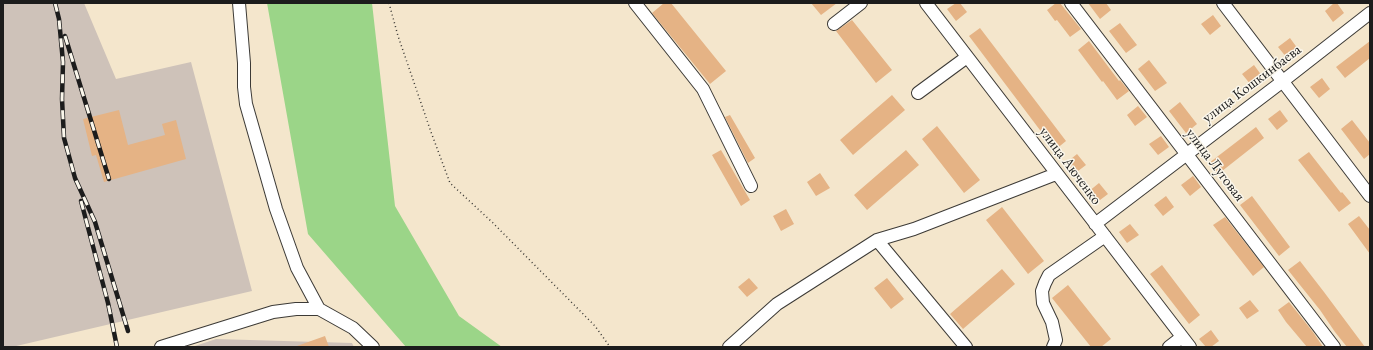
<!DOCTYPE html>
<html>
<head>
<meta charset="utf-8">
<style>
  body { margin:0 }
  #map { position:relative; width:1373px; height:350px; overflow:hidden; background:#f4e6cc; font-family:"EB Garamond",serif }
  canvas { display:block }
  .frame { position:absolute; inset:0; border:4px solid #1c1c1c; pointer-events:none }
</style>
</head>
<body>
<div id="map">
<canvas width="1373" height="350"></canvas>
<div class="frame"></div>
</div>
<script>
const ctx = document.querySelector('canvas').getContext('2d');
ctx.lineJoin = 'round';
function fillPath(path, color) {
  ctx.fillStyle = color;
  ctx.fill(path, 'evenodd');
}
function toPath(rows) {
  const path = new Path2D();
  for (const r of rows) {
    path.moveTo(r[0], r[1]);
    for (let i = 2; i < r.length; i += 2) path.lineTo(r[i], r[i + 1]);
  }
  return path;
}
function stroke(path, color, width, dash) {
  ctx.strokeStyle = color;
  ctx.lineWidth = width;
  ctx.lineCap = dash ? 'butt' : 'round';
  ctx.setLineDash(dash || []);
  ctx.stroke(path);
}
function write(font, color, halo, rows, align = 'center') {
  ctx.font = font + ' "EB Garamond",serif';
  ctx.lineWidth = 3;
  ctx.setLineDash([]);
  ctx.textBaseline = 'middle';
  ctx.strokeStyle = halo;
  ctx.fillStyle = color;
  for (const [text, x, y, turn = 0] of rows) {
    ctx.save();
    ctx.translate(x, y);
    ctx.rotate((+turn || 0) * Math.PI / 180);
    ctx.textAlign = isNaN(turn) ? turn : align;
    if (halo) ctx.strokeText(text, 0, 0);
    ctx.fillText(text, 0, 0);
    ctx.restore();
  }
}
fillPath(toPath([
  [3,3,84,3,116,79,191,62,252,291,12,347,3,347],
  [216,339,352,343,354,347,192,347]
]), '#cec2b9');
fillPath(toPath([
  [267,3,372,3,395,206,459,316,502,347,406,347,308,234]
]), '#9bd588');
fillPath(toPath([
  [664,3,671,3,726,71,710,84,652,13],
  [811,3,837,3,821,15],
  [956,3,960,3,967,12,956,21,947,9],
  [1056,3,1060,3,1081,29,1070,37,1057,20,1055,21,1047,10],
  [1088,3,1106,3,1111,10,1100,19],
  [1334,3,1337,3,1344,13,1333,22,1325,11],
  [1213,15,1221,26,1210,35,1201,24],
  [852,20,892,70,876,83,836,31],
  [1120,23,1137,45,1126,53,1109,31],
  [980,28,1066,141,1055,150,969,36],
  [1290,38,1298,49,1287,58,1278,47],
  [1089,41,1119,81,1120,80,1129,91,1117,100,1103,81,1102,82,1078,50],
  [1370,41,1370,58,1345,78,1336,67],
  [1149,60,1167,83,1155,91,1138,69],
  [1254,65,1262,76,1251,85,1242,74],
  [1322,78,1330,89,1319,98,1310,87],
  [892,95,905,110,853,155,840,140],
  [1180,102,1197,124,1186,133,1169,111],
  [1138,106,1147,117,1135,126,1127,115],
  [119,110,128,145,165,135,162,124,176,120,186,159,104,182,96,155,92,156,83,119],
  [1280,110,1288,121,1277,130,1268,119],
  [730,115,755,158,748,163,725,117],
  [1352,120,1370,143,1370,154,1364,159,1341,129],
  [937,126,980,180,964,193,922,139],
  [1256,127,1264,138,1217,175,1209,163],
  [1161,136,1169,147,1158,155,1149,144],
  [721,150,750,200,741,206,712,155],
  [906,150,919,165,867,210,854,195],
  [1309,152,1341,193,1342,192,1351,203,1339,212,1298,160],
  [1077,154,1086,165,1074,174,1066,163],
  [820,173,830,188,816,196,807,182],
  [1193,176,1201,187,1190,196,1181,185],
  [1099,183,1108,194,1096,203,1088,192],
  [1166,196,1174,207,1163,216,1154,205],
  [1252,196,1290,247,1279,256,1240,205],
  [1002,207,1044,261,1028,274,986,220],
  [786,209,794,224,781,231,773,216],
  [1359,216,1370,230,1370,254,1348,224],
  [1225,217,1264,267,1253,276,1213,225],
  [1130,224,1139,235,1127,243,1119,232],
  [1300,261,1324,292,1365,347,1347,347,1335,332,1320,310,1288,270],
  [1162,265,1200,315,1189,324,1150,274],
  [1002,269,1015,284,963,329,950,314],
  [749,278,758,288,747,297,738,287],
  [887,278,904,299,891,309,874,288],
  [1068,285,1111,339,1101,347,1091,347,1052,298],
  [1250,300,1259,311,1247,319,1239,308],
  [1289,302,1313,332,1323,347,1307,347,1286,322,1278,310],
  [1211,330,1219,341,1211,347,1206,347,1199,339],
  [325,336,329,347,298,347,297,346]
]), '#e5b385');
const minor = toPath([
  [239,3,244,63,244,87,246,104,276,209,297,268,319,309],
  [635,3,703,89,751,186],
  [926,3,1190,347],
  [1071,3,1334,347],
  [1223,3,1370,196],
  [834,24,861,3],
  [918,93,967,57],
  [1095,224,1283,81,1370,13],
  [877,240,966,347],
  [161,347,273,312,296,309,319,309,353,328,373,347],
  [729,347,777,304,877,240,914,229,1056,174],
  [1053,347,1056,340,1052,322,1043,303,1042,291,1045,283,1049,275,1105,236],
  [1169,347,1182,337]
]);
stroke(minor, '#3c3a36', 14);
stroke(toPath([
  [389,3,398,36,431,132,450,183,492,222,595,326,610,347]
]), '#3c3a36', 1.5, [1, 3]);
stroke(minor, '#fff', 12);
const rail = toPath([
  [55,3,59,19,63,62,62,99,64,138,75,178,95,222,128,331],
  [65,36,109,179],
  [81,201,108,303,117,347]
]);
stroke(rail, '#1c1c1c', 4.5);
stroke(rail, '#fbf7ec', 3, [9]);
write('15px', '#1c1c1c', '#fbf7ec', [
  ["улица Кошкинбаева",1252,84,-37],
  ["улица Луговая",1215,165,53],
  ["улица Аюченко",1070,166,53]
]);
</script>
</body>
</html>
